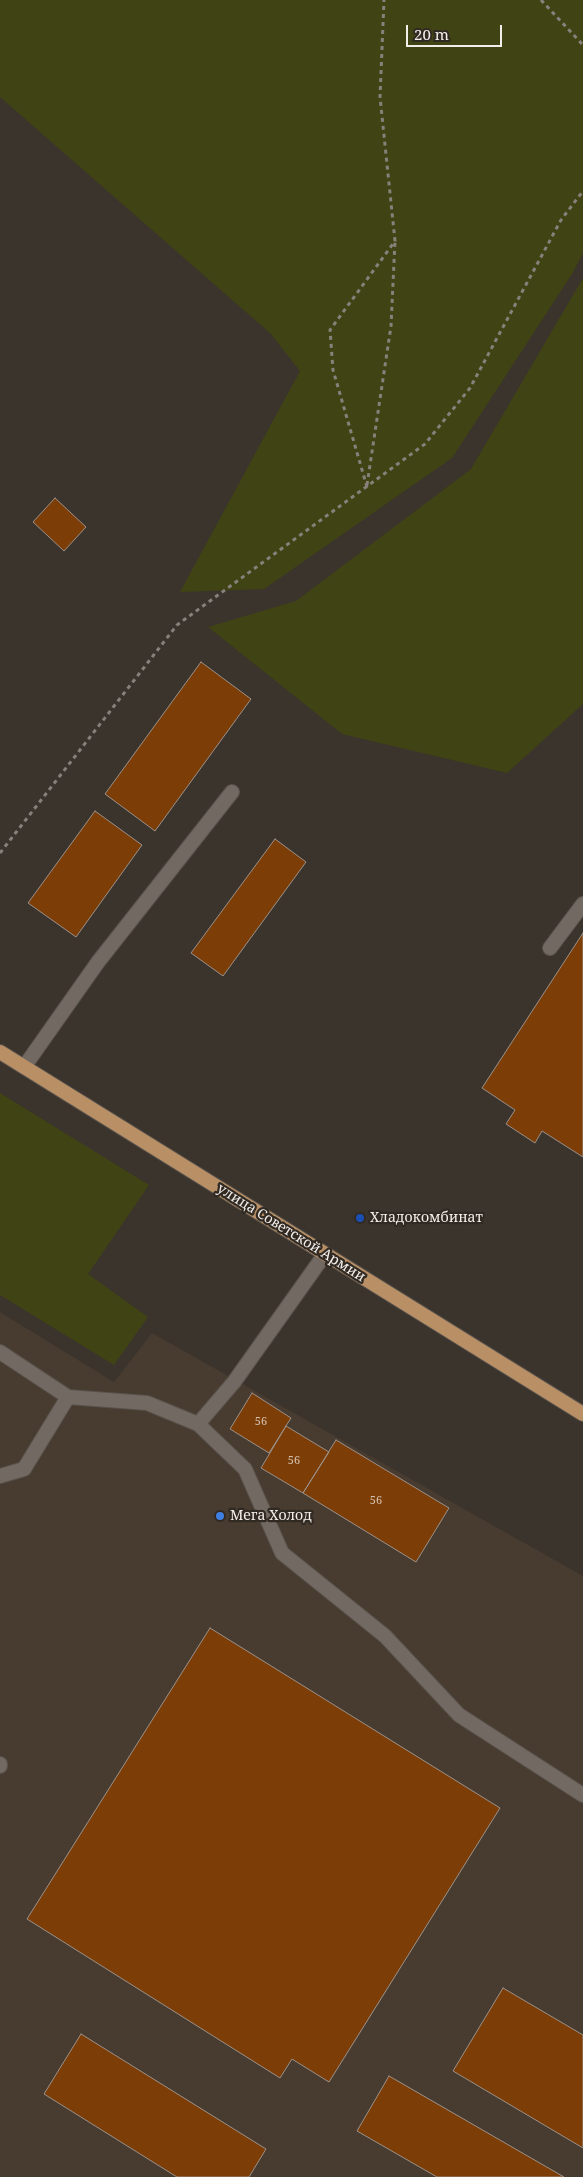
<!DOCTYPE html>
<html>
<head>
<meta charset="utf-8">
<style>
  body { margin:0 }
  #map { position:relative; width:583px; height:2177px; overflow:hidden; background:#3b342d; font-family:"Noto Serif",serif }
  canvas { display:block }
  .scale { position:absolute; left:406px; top:25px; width:96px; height:22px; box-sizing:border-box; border:2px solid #f3eeea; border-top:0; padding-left:6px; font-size:15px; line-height:18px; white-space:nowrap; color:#f3eeea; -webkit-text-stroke:4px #312a23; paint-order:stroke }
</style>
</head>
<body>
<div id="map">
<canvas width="583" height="2177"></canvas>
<div class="scale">20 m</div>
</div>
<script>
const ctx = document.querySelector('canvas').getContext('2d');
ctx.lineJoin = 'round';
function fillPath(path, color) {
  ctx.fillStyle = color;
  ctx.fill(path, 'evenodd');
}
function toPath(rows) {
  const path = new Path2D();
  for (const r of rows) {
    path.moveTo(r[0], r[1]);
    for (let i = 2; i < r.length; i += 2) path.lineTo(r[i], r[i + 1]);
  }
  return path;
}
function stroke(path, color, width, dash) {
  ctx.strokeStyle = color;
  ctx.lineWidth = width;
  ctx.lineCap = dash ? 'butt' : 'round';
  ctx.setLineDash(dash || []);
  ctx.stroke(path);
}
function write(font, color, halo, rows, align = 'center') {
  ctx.font = font + ' "Noto Serif",serif';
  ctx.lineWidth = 4.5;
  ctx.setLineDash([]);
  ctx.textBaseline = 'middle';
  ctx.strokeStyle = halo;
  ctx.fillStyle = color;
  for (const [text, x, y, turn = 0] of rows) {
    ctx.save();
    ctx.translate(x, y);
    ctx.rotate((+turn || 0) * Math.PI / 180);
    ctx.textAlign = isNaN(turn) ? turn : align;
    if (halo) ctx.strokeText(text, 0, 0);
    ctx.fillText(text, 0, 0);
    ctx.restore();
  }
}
fillPath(toPath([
  [0,1312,114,1382,152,1333,583,1576,583,2177,0,2177]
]), '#483b2f');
fillPath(toPath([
  [0,0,583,0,583,253,572,274,452,458,264,589,180,592,300,371,270,333,0,97],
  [583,278,583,704,507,773,342,734,208,627,296,601,471,469],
  [0,1093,149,1185,88,1274,148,1317,114,1365,0,1295]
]), '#404314');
const building = toPath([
  [55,498,86,527,64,551,33,522,55,498],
  [201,662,251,699,155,831,105,794,201,662],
  [95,811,142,845,76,937,28,903,95,811],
  [275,839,306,862,223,976,191,953,275,839],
  [583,933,583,1157,542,1131,535,1143,506,1124,515,1110,482,1088,583,933],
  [252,1393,291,1418,269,1453,230,1429,252,1393],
  [286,1426,329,1452,303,1493,261,1468,286,1426],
  [336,1440,449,1508,416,1562,303,1493,336,1440],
  [210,1628,500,1808,329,2082,292,2059,280,2078,27,1919,210,1628],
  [503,1988,583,2035,583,2148,453,2071,503,1988],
  [81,2034,266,2149,249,2177,177,2177,44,2094,81,2034],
  [389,2076,564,2177,437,2177,357,2131,389,2076]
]);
fillPath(building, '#7c3e06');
stroke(building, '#9c918a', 1);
const service = toPath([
  [550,948,583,904],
  [24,1067,98,962,232,792],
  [325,1254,234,1382,198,1424,245,1469,282,1553,385,1636,459,1715,583,1795],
  [0,1352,68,1397,147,1403,198,1424],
  [0,1476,24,1469,68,1397],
  [0,1764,0,1766]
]);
const primary = toPath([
  [0,1052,583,1414]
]);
stroke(service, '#58524c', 16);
stroke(primary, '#58524c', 16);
stroke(toPath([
  [541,0,583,45],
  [367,485,391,326,395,241],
  [367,487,333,370,330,330,395,241,380,97,384,0],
  [0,853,177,625,425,444,470,388,561,220,583,191]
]), '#87807b', 3, [4, 4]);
stroke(service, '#726a62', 14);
stroke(primary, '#b99066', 14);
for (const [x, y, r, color] of [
  [360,1218,5,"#1a4fb4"],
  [220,1516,5,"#3f7fe0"]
]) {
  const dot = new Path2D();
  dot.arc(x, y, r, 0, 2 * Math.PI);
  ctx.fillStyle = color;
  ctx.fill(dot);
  stroke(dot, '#312a23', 2);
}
write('11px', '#d5c2b1', null, [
  ["56",261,1422],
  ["56",294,1461],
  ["56",376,1501]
]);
write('14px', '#f3eeea', '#312a23', [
  ["Хладокомбинат",370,1218],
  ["Мега Холод",230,1516]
], 'left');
write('14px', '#f3eeea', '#312a23', [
  ["улица Советской Армии",291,1233,32]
]);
</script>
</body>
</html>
